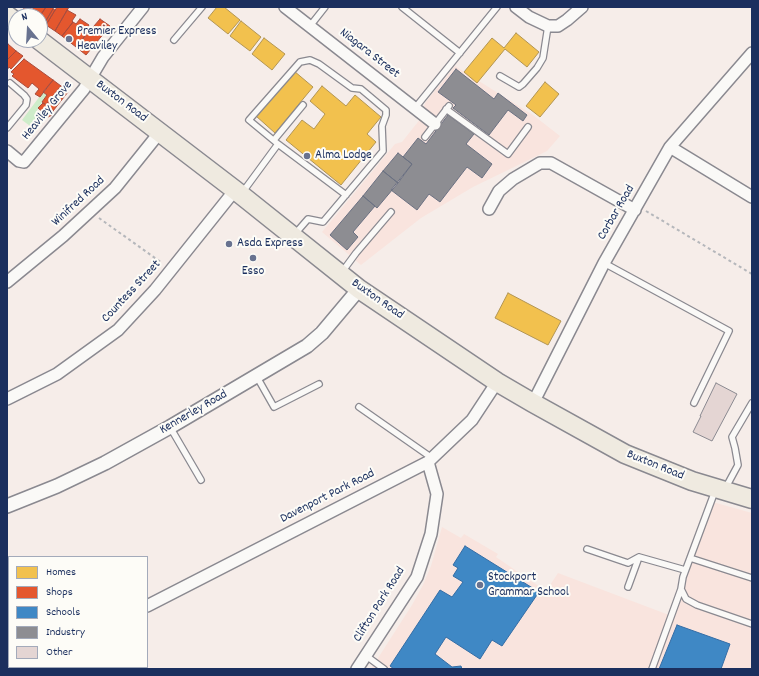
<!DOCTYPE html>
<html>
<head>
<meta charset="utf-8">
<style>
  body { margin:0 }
  #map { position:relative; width:759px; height:676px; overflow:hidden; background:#f6ede9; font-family:Dekko,sans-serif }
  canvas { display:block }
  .frame { position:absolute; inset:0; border:8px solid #1b2f5e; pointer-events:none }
  .legend { position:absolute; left:8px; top:556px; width:140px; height:112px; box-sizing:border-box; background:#fdfcf7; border:1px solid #a3aaba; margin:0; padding:5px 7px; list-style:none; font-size:12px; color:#1b2f5e }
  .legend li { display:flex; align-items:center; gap:8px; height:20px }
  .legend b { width:20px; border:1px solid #a3aaba }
  .north { position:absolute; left:8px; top:8px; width:40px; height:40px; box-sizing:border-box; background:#fdfcf7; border:1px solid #a3aaba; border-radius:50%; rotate:342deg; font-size:11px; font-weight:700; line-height:16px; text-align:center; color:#1b2f5e }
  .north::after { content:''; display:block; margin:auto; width:14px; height:18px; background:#68728f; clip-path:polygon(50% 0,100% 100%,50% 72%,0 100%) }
</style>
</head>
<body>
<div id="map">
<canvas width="759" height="676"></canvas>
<div class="frame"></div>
<ul class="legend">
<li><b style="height:11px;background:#f2c14e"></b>Homes</li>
<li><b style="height:11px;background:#e4572e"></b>Shops</li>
<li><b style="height:11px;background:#3f88c5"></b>Schools</li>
<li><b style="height:11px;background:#8d8d92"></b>Industry</li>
<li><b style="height:11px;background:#e4d5d3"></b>Other</li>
</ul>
<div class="north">N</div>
</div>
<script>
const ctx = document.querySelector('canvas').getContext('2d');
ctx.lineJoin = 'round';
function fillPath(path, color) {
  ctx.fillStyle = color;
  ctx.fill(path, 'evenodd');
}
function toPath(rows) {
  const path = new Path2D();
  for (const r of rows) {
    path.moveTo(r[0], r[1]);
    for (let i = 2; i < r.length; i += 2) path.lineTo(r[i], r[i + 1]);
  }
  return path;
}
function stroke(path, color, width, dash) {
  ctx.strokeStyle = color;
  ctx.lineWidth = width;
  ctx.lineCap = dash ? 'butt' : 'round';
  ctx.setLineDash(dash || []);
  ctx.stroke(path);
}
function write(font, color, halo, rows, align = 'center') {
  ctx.font = font + ' Dekko,sans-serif';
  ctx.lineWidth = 4;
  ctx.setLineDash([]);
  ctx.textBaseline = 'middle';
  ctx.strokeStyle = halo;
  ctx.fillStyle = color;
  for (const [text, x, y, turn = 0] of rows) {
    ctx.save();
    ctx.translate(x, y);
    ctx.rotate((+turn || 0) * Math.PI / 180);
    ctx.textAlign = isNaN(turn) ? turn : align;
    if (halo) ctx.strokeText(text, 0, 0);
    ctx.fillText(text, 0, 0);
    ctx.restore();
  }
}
fillPath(toPath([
  [455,66,533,115,560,136,547,151,473,187,421,218,361,265,322,232,395,144,402,142,421,118,425,103],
  [709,501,752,513,752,669,371,669,412,605,423,585,431,566,442,527,461,538,464,534,498,554,496,557,546,591,558,573,669,615]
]), '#f9e4de');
fillPath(toPath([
  [43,92,47,95,36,112,39,114,30,126,22,120]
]), '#ceecca');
const homes = toPath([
  [217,7,224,7,240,20,228,34,208,18,217,7],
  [241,21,261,37,250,51,230,36,241,21],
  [516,33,539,52,527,67,505,49,477,83,464,72,492,38,504,48,516,33],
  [264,38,285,54,272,70,252,54,264,38],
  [294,71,313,87,275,133,256,116,294,71],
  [545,82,559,94,540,117,526,106,545,82],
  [322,86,346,106,355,95,381,117,367,134,376,142,341,185,286,140,302,120,314,129,325,114,310,101,322,86],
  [508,293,561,321,548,345,495,318,508,293]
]);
fillPath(homes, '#f2c14e');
stroke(homes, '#b29553', 1);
const shops = toPath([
  [22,7,32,7,28,12,22,7],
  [34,7,46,7,40,16,34,16,30,13,34,7],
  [46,7,54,7,44,24,40,21,40,16,46,7],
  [57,7,69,7,55,31,46,25,57,7],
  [53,9,55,10,46,25,44,24,53,9],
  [67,10,76,15,72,21,73,22,62,36,55,31,67,10],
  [80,19,89,25,85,31,88,32,76,47,62,36,73,22,76,24,80,19],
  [100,19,110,26,86,55,76,47,100,19],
  [8,44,16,51,7,60,7,46,8,44],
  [16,51,23,56,11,69,9,67,7,70,7,60,16,51],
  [24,59,53,80,40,97,35,94,39,89,32,83,28,88,12,76,14,74,11,72,24,59],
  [53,80,61,86,46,105,42,102,47,95,43,92,53,80],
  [61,86,68,92,53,111,52,115,48,117,38,108,43,103,46,105,61,86]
]);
fillPath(shops, '#e4572e');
stroke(shops, '#a84b3c', 1);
const schools = toPath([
  [465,546,539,592,502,646,492,640,480,659,446,637,435,654,452,667,461,666,462,669,394,669,390,666,440,590,452,597,463,582,453,576,458,568,453,565,465,546],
  [677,625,730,644,721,669,659,669,677,625]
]);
fillPath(schools, '#3f88c5');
stroke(schools, '#346da6', 1);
const industry = toPath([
  [456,69,494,99,498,93,527,115,523,121,508,110,489,135,453,108,456,105,438,92,456,69],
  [448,115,474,134,466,144,492,164,482,178,467,167,440,202,429,194,417,210,391,190,412,164,403,157,418,138,426,144,448,115],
  [398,153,412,164,398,183,383,171,398,153],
  [383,171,398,183,377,208,363,196,383,171],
  [363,196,375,206,353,232,358,237,347,250,330,235,363,196]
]);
fillPath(industry, '#8d8d92');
stroke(industry, '#6b7182', 1);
const building = toPath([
  [716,383,737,394,712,441,693,432,701,416,700,416,716,383]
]);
fillPath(building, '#e4d5d3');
stroke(building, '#8a8990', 1);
const service = toPath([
  [402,7,460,53],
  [310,26,325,7],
  [174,40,202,7],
  [500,76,519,87,523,84,537,68,543,58,548,26],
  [415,108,497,7],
  [446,109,508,154,528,127],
  [7,128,26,105,27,99,24,95,10,83],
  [425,137,449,106],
  [274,140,303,105],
  [278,144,346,195],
  [242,193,278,144,249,120,300,62,310,60,319,64,352,88,361,89,386,110,386,115,382,126,383,151,323,222,308,219,294,235],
  [604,263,729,331,694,403],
  [342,272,356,253,391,212],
  [257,377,274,407,319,384],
  [359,407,432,458],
  [170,427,201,480],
  [725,489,738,465,735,448,732,437,752,403],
  [715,491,683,577,681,589,686,599,697,605,752,624],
  [587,549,628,563,639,557,685,570],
  [690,558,752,578],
  [628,587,639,557],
  [365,655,384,669],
  [652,669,681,589]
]);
const minor = toPath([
  [285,7,435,124],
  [516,7,529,17,548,26,558,26,567,20,582,7],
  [670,147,752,197],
  [7,151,19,161,24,162,84,89,103,57,143,7],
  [489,209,499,191,513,179,540,163,551,163,635,210],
  [7,282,63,236,115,188,160,132],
  [7,399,57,374,118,330,155,290,235,190],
  [533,403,604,263,670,147,752,53],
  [147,606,428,462,472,420,497,382],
  [25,669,29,667],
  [357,669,417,577,431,534,437,494,428,462]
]);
const tertiary = toPath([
  [7,506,57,486,105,463,170,427,307,346,322,333,359,289]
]);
const trunk = toPath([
  [7,15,16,22],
  [39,40,235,190,359,289,497,382,533,403,625,454,692,481,752,499]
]);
stroke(service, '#8a8990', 8);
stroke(minor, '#8a8990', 14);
stroke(tertiary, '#8a8990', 16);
stroke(trunk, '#8a8990', 21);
stroke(toPath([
  [646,211,752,274],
  [99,218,162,263]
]), '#b5b7bb', 2, [3, 3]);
stroke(service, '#faf9f7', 5.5);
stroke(minor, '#faf9f7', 11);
stroke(tertiary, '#faf9f7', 13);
stroke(trunk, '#efeae0', 18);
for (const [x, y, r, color] of [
  [69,39,4,"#68728f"],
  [307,156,4,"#68728f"],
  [229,244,4,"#68728f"],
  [253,258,4,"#68728f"],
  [480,585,4,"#68728f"]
]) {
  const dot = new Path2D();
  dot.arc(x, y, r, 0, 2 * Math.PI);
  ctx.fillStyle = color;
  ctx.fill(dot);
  stroke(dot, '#fdfcf7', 1.5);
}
write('13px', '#1b2f5e', '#fdfcf7', [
  ["Premier Express",77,32],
  ["Heaviley",77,47],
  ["Alma Lodge",315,156],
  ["Asda Express",237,244],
  ["Esso",253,272,"center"],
  ["Stockport",488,578],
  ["Grammar School",488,593]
], 'left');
write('13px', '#1b2f5e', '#fdfcf7', [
  ["Niagara Street",369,54,38],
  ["Buxton Road",121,102,37],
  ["Heaviley Grove",48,111,-51],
  ["Winifred Road",79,202,-43],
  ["Corbar Road",617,213,-60],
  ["Countess Street",132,292,-47],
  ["Buxton Road",377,300,35],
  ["Kennerley Road",194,413,-30],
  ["Buxton Road",655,466,22],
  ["Davenport Park Road",328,497,-27],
  ["Clifton Park Road",380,605,-58]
]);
</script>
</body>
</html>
